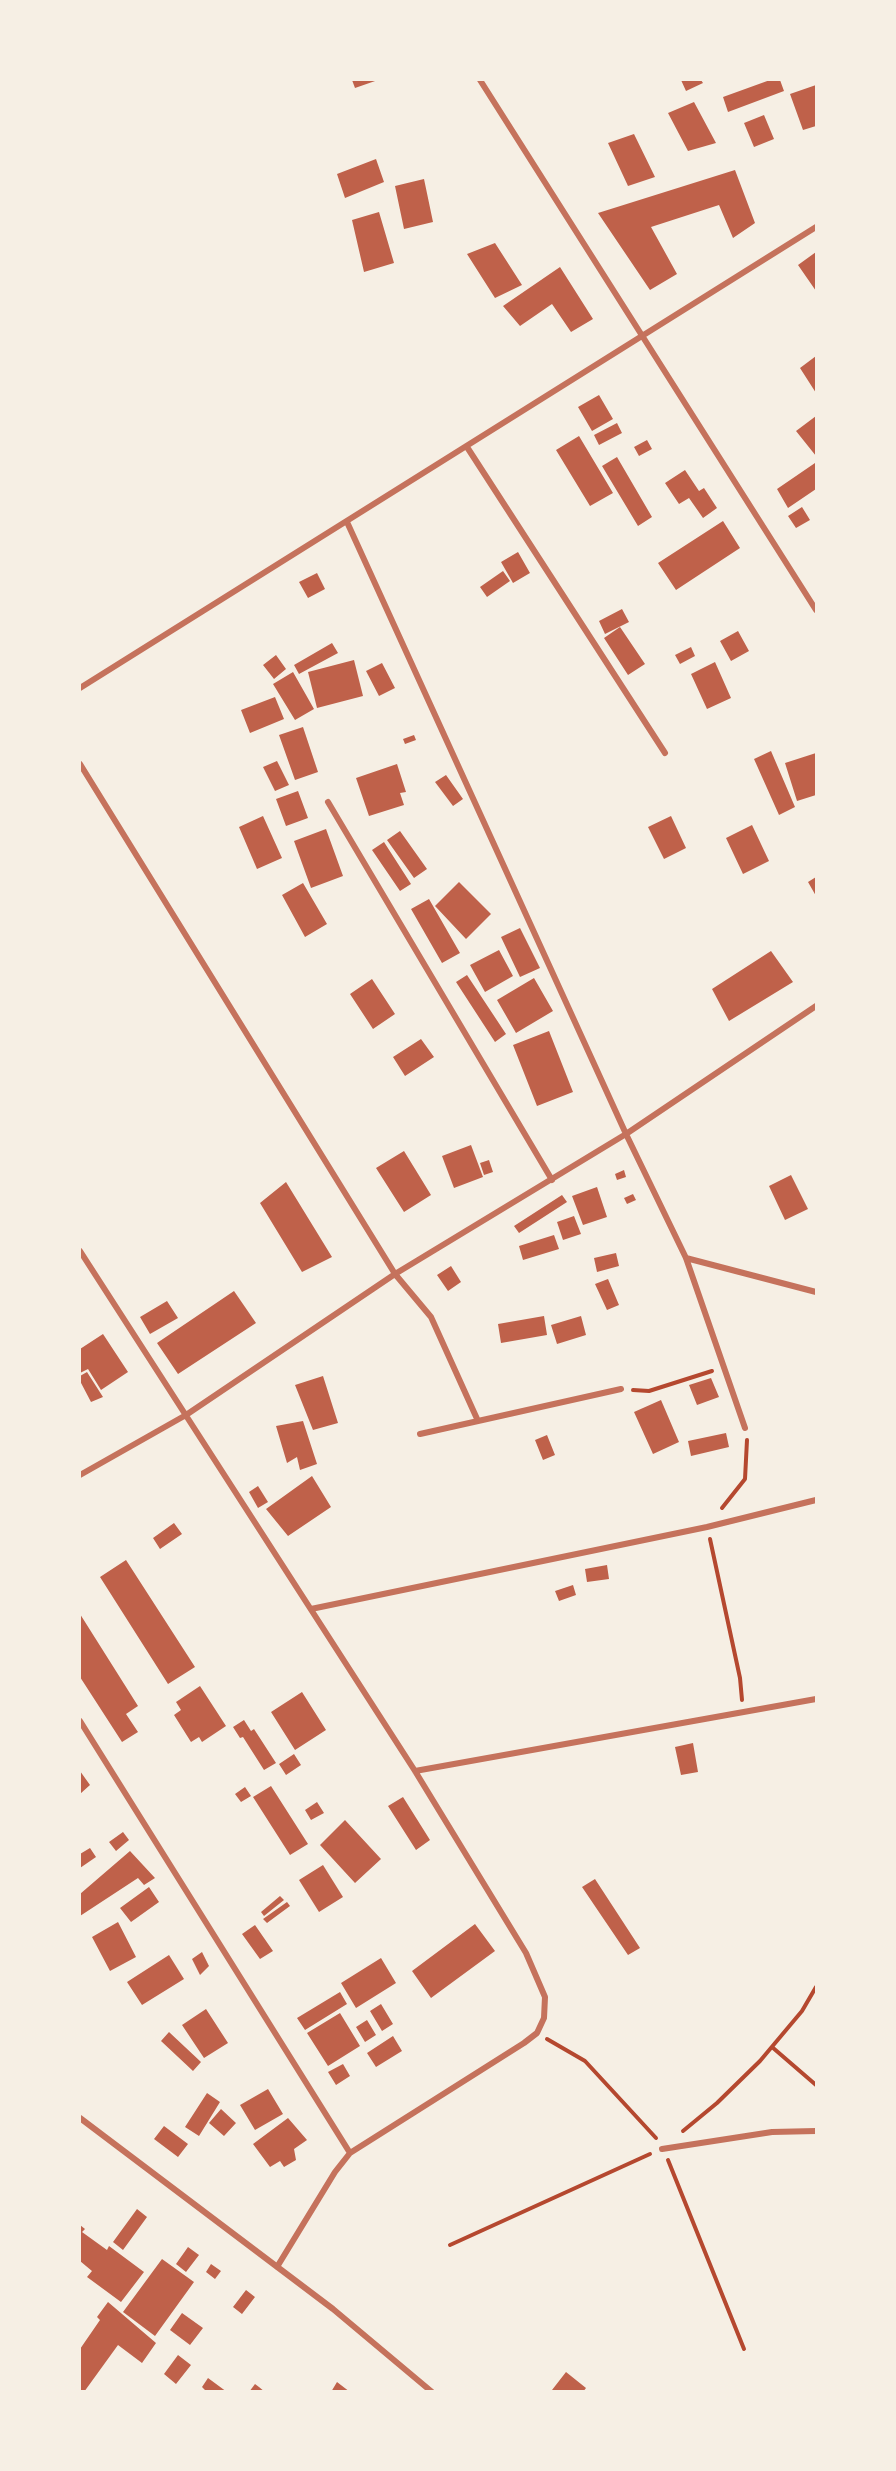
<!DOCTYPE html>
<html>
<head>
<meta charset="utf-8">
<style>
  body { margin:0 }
  #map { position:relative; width:896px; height:2471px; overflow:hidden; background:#f6efe4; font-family:"Exo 2",sans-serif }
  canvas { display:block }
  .frame { position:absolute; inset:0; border:81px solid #f6efe4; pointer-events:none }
</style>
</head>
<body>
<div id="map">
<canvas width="896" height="2471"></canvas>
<div class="frame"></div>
</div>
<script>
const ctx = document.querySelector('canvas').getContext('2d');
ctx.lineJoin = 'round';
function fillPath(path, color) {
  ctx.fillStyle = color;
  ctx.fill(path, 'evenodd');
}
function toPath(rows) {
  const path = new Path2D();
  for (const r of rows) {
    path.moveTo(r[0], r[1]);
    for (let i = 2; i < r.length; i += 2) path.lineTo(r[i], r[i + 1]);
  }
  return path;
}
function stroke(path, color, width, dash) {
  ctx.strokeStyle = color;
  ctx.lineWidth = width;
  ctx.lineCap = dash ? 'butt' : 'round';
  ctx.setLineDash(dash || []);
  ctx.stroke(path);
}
fillPath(toPath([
  [352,80,378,80,355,88],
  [681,80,701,80,703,83,686,91],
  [770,80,780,80,784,91,728,112,723,97],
  [816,85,816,126,803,130,790,94],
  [694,102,716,143,688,151,668,113],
  [764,115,774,139,754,147,744,123],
  [634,134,655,177,628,186,608,143],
  [376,159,384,182,345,198,337,174],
  [735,170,755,223,733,238,719,205,651,227,677,274,650,290,598,213],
  [424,179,433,222,404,229,395,186],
  [379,212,394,263,364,272,352,220],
  [495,243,522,285,495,298,467,254],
  [816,252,816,291,798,265],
  [560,267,593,319,571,332,552,304,520,326,503,306],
  [816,356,816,393,800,368],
  [599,395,613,419,592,431,578,407],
  [816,416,816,456,796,431],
  [617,423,622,433,599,445,594,435],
  [579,436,613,493,590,506,556,450],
  [647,440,652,449,639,456,634,447],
  [617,457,652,517,638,526,602,466],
  [815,463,816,489,788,508,777,489],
  [685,470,699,491,704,488,717,508,703,518,689,498,679,504,665,483],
  [802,507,810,520,796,528,788,516],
  [723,521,740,548,676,590,658,563],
  [518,552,530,573,513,583,501,562],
  [503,571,510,581,487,597,480,587],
  [317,573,325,589,308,598,299,582],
  [622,609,629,622,605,634,599,621],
  [620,627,645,664,628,675,604,638],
  [738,631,749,651,731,661,720,641],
  [332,643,338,653,299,674,294,665],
  [691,647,695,656,680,664,675,655],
  [276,655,286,669,274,679,263,665],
  [354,660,363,696,317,708,308,672],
  [715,662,731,698,707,709,691,674],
  [382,663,395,688,379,696,366,671],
  [293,672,314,709,295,720,273,684],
  [275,697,284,719,250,733,241,710],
  [303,727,318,772,295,780,279,735],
  [414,735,416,740,405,744,403,739],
  [771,751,795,807,779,815,754,759],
  [816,753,816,795,797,801,785,763],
  [277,761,289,785,275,791,263,767],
  [397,764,406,792,400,793,404,805,369,816,356,778],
  [446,775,463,799,453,806,435,782],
  [298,791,308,818,286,826,276,799],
  [263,816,282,858,257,869,239,827],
  [671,816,686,848,664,859,648,827],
  [752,825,769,861,743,874,726,838],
  [326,829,343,876,311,888,294,841],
  [400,831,427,869,414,878,387,840],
  [384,842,411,884,400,891,372,850],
  [816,877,816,896,808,882],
  [459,882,491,914,466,939,435,906],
  [303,883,327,924,305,937,282,895],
  [429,899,460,953,442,963,411,909],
  [520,928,540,968,520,977,501,937],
  [499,950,513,976,485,992,470,965],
  [771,951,793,982,729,1021,712,989],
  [467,975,506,1034,495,1042,456,982],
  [534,978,553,1011,516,1033,497,1000],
  [372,979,395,1014,373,1029,350,994],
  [549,1031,573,1092,537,1106,513,1045],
  [421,1039,434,1057,405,1076,393,1057],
  [471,1145,483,1177,454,1188,442,1156],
  [404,1151,431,1195,404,1212,376,1168],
  [489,1160,493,1172,484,1175,480,1163],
  [624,1170,626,1177,617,1180,615,1174],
  [791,1175,808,1209,785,1220,769,1186],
  [286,1182,332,1257,302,1272,260,1203],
  [597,1187,607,1217,583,1225,572,1196],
  [633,1194,636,1200,627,1204,624,1198],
  [562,1195,567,1202,519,1233,514,1226],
  [574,1216,581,1234,563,1240,557,1222],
  [554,1235,559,1249,523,1260,519,1246],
  [616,1253,619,1266,597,1272,594,1258],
  [451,1266,461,1282,448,1291,437,1275],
  [608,1279,619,1305,607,1310,595,1284],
  [234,1291,256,1323,178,1374,157,1343],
  [167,1301,178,1318,150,1334,140,1317],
  [544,1316,547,1335,501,1343,498,1324],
  [581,1316,586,1335,557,1344,551,1325],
  [103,1334,128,1372,101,1390,88,1369,80,1373,80,1349],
  [87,1372,103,1397,91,1402,80,1381,80,1376],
  [323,1376,338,1423,313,1430,295,1385],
  [711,1378,719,1397,697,1405,689,1385],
  [661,1400,679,1442,653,1454,634,1412],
  [303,1421,317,1464,300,1470,297,1457,287,1463,276,1426],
  [726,1433,729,1447,691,1456,688,1441],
  [547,1435,555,1455,543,1460,535,1440],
  [312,1476,331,1507,288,1536,266,1509],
  [258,1486,268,1502,258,1508,249,1492],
  [174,1523,182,1534,160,1549,153,1538],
  [126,1560,195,1667,168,1684,100,1577],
  [607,1565,609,1579,587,1582,585,1569],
  [573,1585,576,1595,559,1601,555,1591],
  [80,1614,138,1706,126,1714,138,1732,122,1742,80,1677],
  [200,1686,226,1726,202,1742,199,1737,191,1742,174,1715,181,1710,176,1702],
  [302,1692,326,1730,295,1750,271,1712],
  [244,1720,251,1731,254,1729,276,1763,264,1770,243,1737,240,1738,233,1727],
  [693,1743,698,1772,681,1775,675,1747],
  [294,1754,301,1765,286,1775,279,1764],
  [80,1771,90,1785,80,1794],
  [271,1786,308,1844,290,1855,253,1797],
  [245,1787,251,1796,241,1802,235,1794],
  [403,1797,430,1840,416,1850,388,1806],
  [317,1802,324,1813,311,1820,305,1810],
  [345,1820,381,1859,355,1883,320,1845],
  [123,1832,129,1840,116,1851,109,1842],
  [90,1848,96,1857,80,1868,80,1854],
  [130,1851,155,1878,144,1885,138,1878,80,1916,80,1894],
  [323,1865,343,1897,319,1912,299,1880],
  [595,1879,640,1948,628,1955,582,1887],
  [149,1887,159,1902,131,1922,120,1908],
  [280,1896,284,1900,264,1916,261,1912],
  [287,1902,290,1906,267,1923,263,1919],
  [118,1922,136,1957,110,1971,92,1937],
  [475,1924,495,1951,431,1998,412,1971],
  [255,1925,273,1951,260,1959,242,1934],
  [202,1952,209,1966,200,1975,192,1959],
  [169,1955,184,1979,142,2005,127,1982],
  [381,1958,396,1983,356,2008,341,1983],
  [340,1992,347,2004,305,2030,297,2018],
  [381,2004,393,2024,382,2031,370,2011],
  [206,2009,228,2043,204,2058,182,2025],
  [340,2013,360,2046,328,2066,307,2033],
  [367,2020,376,2035,365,2042,356,2027],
  [169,2032,201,2062,193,2071,161,2041],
  [393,2036,402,2051,376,2067,367,2053],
  [343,2064,350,2076,336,2085,328,2072],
  [268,2089,283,2114,255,2130,240,2105],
  [207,2093,220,2102,199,2136,185,2127],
  [221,2109,236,2123,224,2136,209,2123],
  [288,2118,307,2140,294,2149,296,2160,284,2167,280,2161,270,2167,253,2144],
  [164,2126,188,2144,178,2157,154,2139],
  [137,2209,147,2217,123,2250,113,2242],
  [80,2225,85,2229,82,2232,107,2250,109,2246,144,2272,121,2302,87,2277,92,2271,80,2261],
  [188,2247,199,2255,186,2272,176,2264],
  [162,2259,194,2282,155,2336,123,2312],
  [211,2264,221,2271,215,2279,206,2272],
  [246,2290,255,2297,242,2314,233,2307],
  [108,2302,156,2343,142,2363,118,2345,84,2392,80,2392,80,2349,100,2320,97,2317],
  [182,2313,203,2328,190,2345,170,2330],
  [178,2355,191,2365,176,2384,164,2374],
  [566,2372,586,2388,583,2392,552,2390],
  [208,2378,227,2392,207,2392,202,2387],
  [337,2382,350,2392,331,2392],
  [255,2384,259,2387,265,2392,249,2392]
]), '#bf614a');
stroke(toPath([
  [633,1390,649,1391,712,1371],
  [722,1508,745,1479,747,1440],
  [710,1539,740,1678,742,1700],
  [547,2039,585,2061,656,2138],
  [772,2047,816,2085],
  [683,2131,717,2103,760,2061,802,2011,816,1987],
  [668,2160,744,2349],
  [450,2245,650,2154]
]), '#b5482f', 4);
stroke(toPath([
  [480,80,816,610],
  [467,447,665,753],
  [347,522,626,1134,686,1258,745,1428],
  [80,688,816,227],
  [80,764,395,1274,431,1317,478,1421],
  [328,802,552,1180],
  [80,1251,415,1771,526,1953,545,1997,544,2018,537,2033,524,2043,350,2153,335,2172,277,2267],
  [686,1258,816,1292],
  [420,1434,621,1389],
  [80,1475,186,1415,395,1274,626,1134,816,1006],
  [311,1609,707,1527,816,1500],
  [80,1721,350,2153],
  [415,1771,816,1699],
  [80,2118,333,2309,432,2392],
  [662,2149,772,2132,816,2131]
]), '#c5725c', 6);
</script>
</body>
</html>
